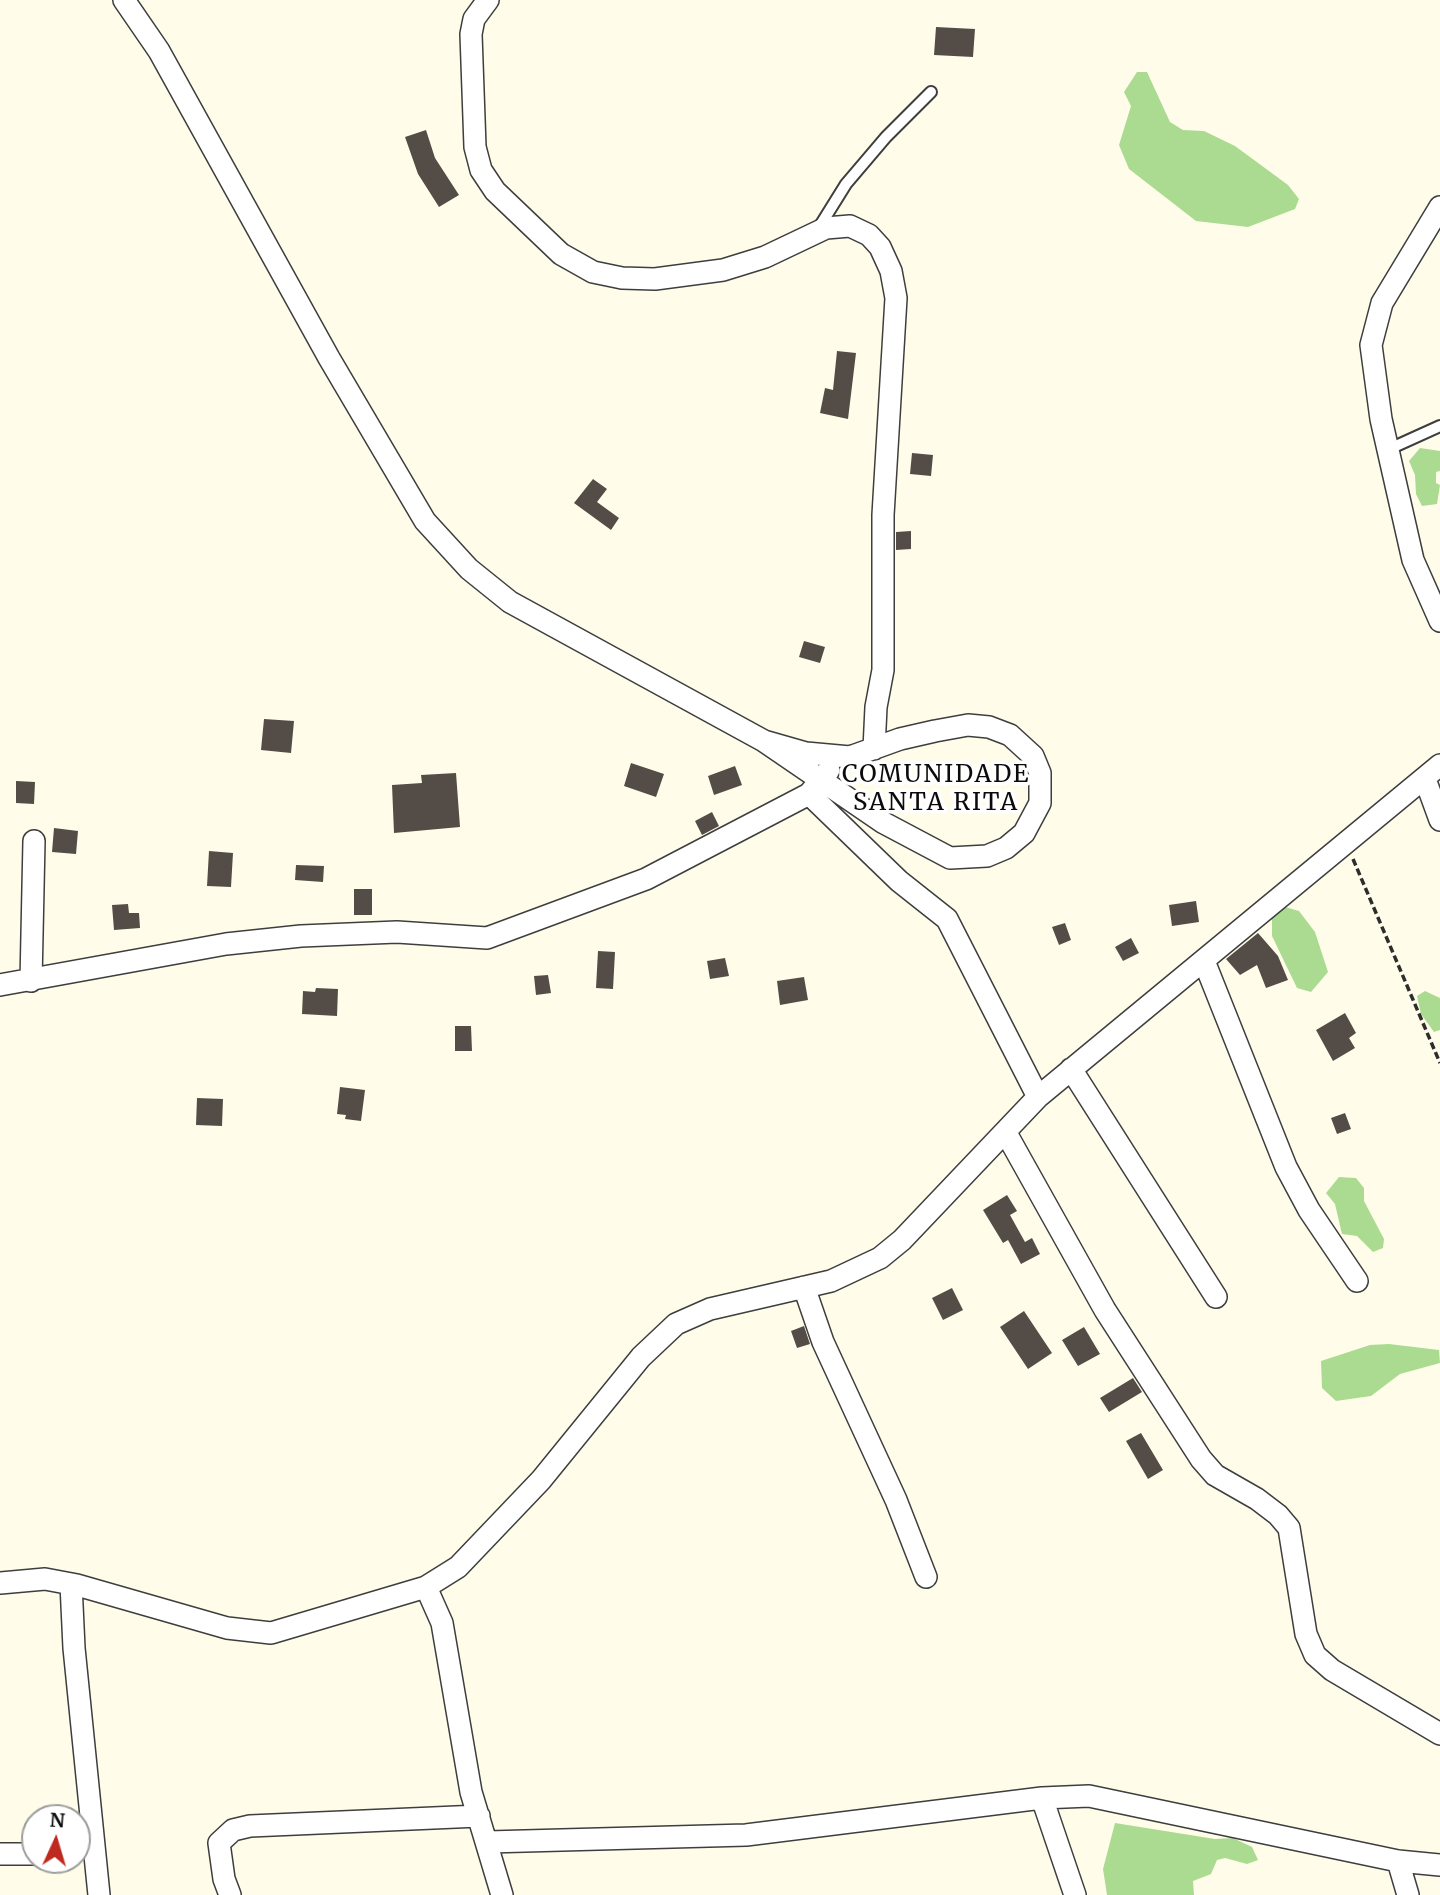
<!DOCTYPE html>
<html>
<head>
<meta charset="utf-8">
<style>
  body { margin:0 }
  #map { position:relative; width:1440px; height:1895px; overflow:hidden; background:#fffde9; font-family:Merriweather,serif }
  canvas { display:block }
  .north { position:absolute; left:21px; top:1804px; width:70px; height:70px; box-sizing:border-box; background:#fff; border:2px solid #9d9d9d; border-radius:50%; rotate:4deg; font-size:19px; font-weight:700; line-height:28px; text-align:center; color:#0b0b0b }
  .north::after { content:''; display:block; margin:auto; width:24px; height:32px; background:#be2920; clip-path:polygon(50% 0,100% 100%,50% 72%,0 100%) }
</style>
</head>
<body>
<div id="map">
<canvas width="1440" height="1895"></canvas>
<div class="north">N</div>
</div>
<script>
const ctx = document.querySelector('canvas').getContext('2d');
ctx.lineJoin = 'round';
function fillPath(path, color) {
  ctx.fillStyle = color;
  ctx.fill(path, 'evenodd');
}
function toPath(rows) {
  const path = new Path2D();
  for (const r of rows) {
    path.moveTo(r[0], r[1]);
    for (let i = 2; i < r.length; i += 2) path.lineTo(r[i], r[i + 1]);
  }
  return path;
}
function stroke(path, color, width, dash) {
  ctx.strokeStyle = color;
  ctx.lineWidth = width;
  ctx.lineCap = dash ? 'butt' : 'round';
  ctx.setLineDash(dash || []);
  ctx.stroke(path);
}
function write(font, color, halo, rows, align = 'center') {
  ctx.font = font + ' Merriweather,serif';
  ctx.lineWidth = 7;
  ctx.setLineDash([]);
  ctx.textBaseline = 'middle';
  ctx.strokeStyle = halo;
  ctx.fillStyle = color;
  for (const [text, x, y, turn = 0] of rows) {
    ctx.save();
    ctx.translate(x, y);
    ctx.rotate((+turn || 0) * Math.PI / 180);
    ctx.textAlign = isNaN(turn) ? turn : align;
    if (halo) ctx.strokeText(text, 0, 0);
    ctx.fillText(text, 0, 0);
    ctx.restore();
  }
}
fillPath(toPath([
  [1137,72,1147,72,1170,122,1183,130,1204,131,1235,146,1288,185,1299,199,1295,209,1248,227,1196,221,1129,169,1119,145,1131,106,1124,92],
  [1420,448,1440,451,1440,471,1436,472,1436,483,1440,485,1437,504,1422,506,1416,494,1415,475,1409,461],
  [1285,907,1299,911,1315,932,1328,972,1311,992,1297,988,1272,936,1272,918],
  [1425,991,1440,998,1440,1030,1434,1032,1421,1014,1417,996],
  [1339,1177,1356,1178,1364,1188,1364,1201,1384,1239,1383,1248,1373,1252,1357,1236,1342,1234,1335,1204,1326,1193],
  [1389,1344,1439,1350,1440,1363,1400,1374,1371,1396,1336,1401,1322,1388,1321,1361,1370,1345],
  [1115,1823,1215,1839,1233,1838,1252,1847,1258,1860,1247,1864,1225,1858,1217,1860,1211,1874,1193,1881,1194,1895,1107,1895,1103,1869]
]), '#abdb91');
fillPath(toPath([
  [936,27,975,29,973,57,934,55],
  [426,130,435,158,459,195,439,207,418,174,405,137],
  [837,351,856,353,848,419,820,413,825,388,833,390],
  [912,453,933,455,931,476,910,474],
  [593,479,607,489,597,502,619,518,611,530,574,503],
  [911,531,911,549,896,550,896,532],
  [804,641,825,647,820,663,799,657],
  [264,719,294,721,291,753,261,750],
  [631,763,664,774,656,797,624,786],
  [735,766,742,785,714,795,708,776],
  [456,773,460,827,394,833,392,785,422,783,421,775],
  [16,781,35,782,34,804,16,803],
  [712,812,719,826,702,835,695,821],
  [54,828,78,831,76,854,52,852],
  [209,851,233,853,231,887,207,886],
  [296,865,324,866,323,882,295,880],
  [354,889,372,889,372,915,354,915],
  [1196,901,1199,922,1172,926,1169,905],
  [128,904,129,913,139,913,140,928,114,930,112,905],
  [1065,923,1071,940,1059,945,1052,927],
  [1258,933,1278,956,1288,980,1266,988,1257,965,1240,975,1226,959],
  [1131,938,1139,953,1123,961,1115,947],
  [598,951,615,952,613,989,596,988],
  [725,958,729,976,710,979,707,961],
  [548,975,551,993,536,995,534,976],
  [804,977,808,1000,780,1005,777,981],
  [316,988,338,989,337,1016,302,1014,303,991,315,992],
  [1345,1013,1356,1033,1349,1038,1355,1048,1333,1061,1316,1030],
  [455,1026,471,1026,472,1051,455,1051],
  [340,1087,365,1090,361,1121,345,1119,346,1115,337,1114],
  [197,1098,223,1099,222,1126,196,1125],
  [1345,1113,1351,1129,1337,1134,1331,1118],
  [1007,1195,1017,1211,1010,1215,1025,1242,1032,1238,1040,1254,1021,1264,1008,1240,1003,1243,983,1210],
  [952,1288,963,1310,943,1320,932,1298],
  [1024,1311,1052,1353,1028,1369,1000,1327],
  [804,1326,810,1344,797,1348,791,1331],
  [1084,1327,1100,1354,1078,1366,1062,1340],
  [1133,1378,1142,1392,1109,1412,1100,1398],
  [1141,1433,1163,1470,1148,1479,1126,1441]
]), '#544d47');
const service = toPath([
  [818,229,846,184,886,137,931,92],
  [1387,450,1440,426]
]);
const minor = toPath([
  [124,0,159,51,329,358,425,521,469,569,510,602,764,741,884,823,950,858,987,856,1006,848,1024,833,1040,803,1040,773,1033,756,1010,735,989,727,968,725,935,731,900,739,850,757,806,753,764,741],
  [488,0,474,19,471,34,475,147,481,170,495,191,561,254,593,272,622,278,655,279,723,270,765,257,826,228,850,226,869,235,880,247,891,271,896,298,883,515,883,670,876,707,874,749],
  [1440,207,1382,303,1371,345,1381,419,1413,560,1440,621],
  [1425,779,1440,820],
  [809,794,899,881,947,919,1038,1097],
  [1204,961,1286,1167,1309,1210,1357,1281],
  [31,981,34,841],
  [0,985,226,944,301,936,397,932,487,938,646,879,809,794,829,770],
  [1071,1069,1216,1297],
  [1006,1133,1105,1310,1201,1459,1215,1475,1257,1499,1278,1515,1289,1528,1306,1634,1315,1655,1332,1670,1440,1734],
  [804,1287,823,1342,896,1500,926,1577],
  [0,1583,45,1579,77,1585,227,1628,271,1633,426,1587],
  [71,1584,74,1648,99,1895],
  [1042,1798,1075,1895],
  [488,1842,746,1835,1042,1798,1089,1796,1398,1861,1440,1865],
  [0,1854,35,1854],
  [1398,1861,1408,1895],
  [230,1895,224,1879,219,1843,233,1830,250,1826,479,1816],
  [502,1895,471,1792,442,1623,426,1587,458,1567,541,1480,641,1357,676,1324,710,1309,831,1281,880,1258,902,1240,1038,1097,1440,765]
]);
stroke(service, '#3e3e3e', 14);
stroke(minor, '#3e3e3e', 24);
stroke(toPath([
  [1353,859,1440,1063]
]), '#2d2d2d', 3.5, [7, 3.5]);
stroke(service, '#fff', 10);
stroke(minor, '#fff', 21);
ctx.letterSpacing = '2px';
write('24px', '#0b0b0b', '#fff', [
  ["COMUNIDADE",936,775],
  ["SANTA RITA",936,803]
]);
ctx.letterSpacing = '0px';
</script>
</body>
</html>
